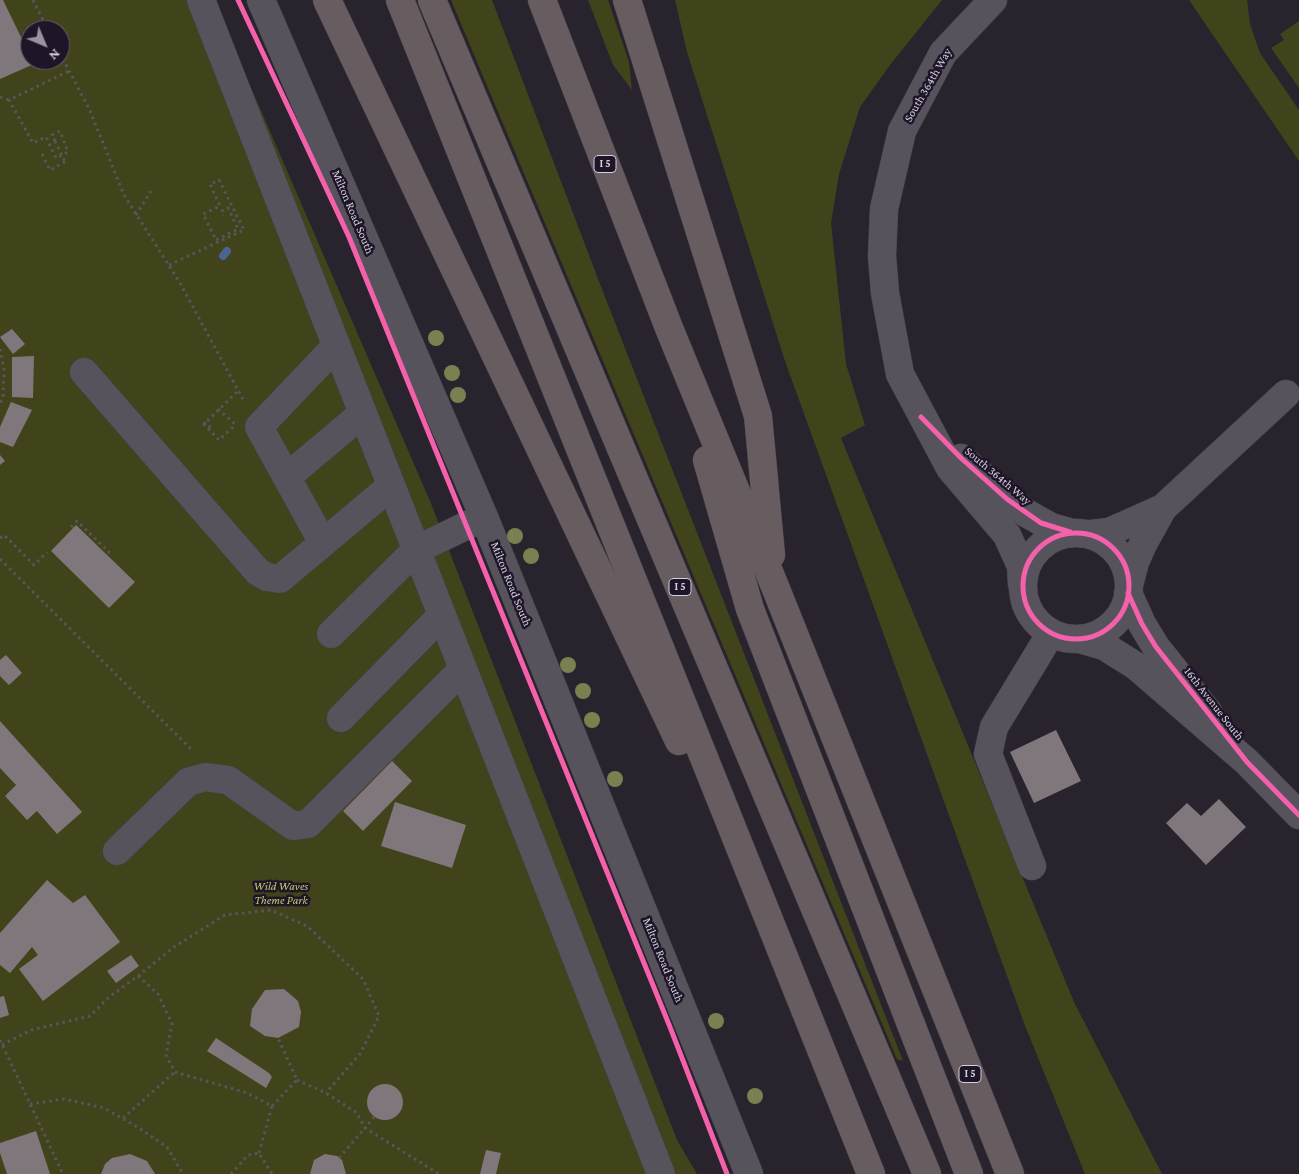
<!DOCTYPE html>
<html>
<head>
<meta charset="utf-8">
<style>
  body { margin:0 }
  #map { position:relative; width:1299px; height:1174px; overflow:hidden; background:#28232d; font-family:"Crimson Pro",serif }
  canvas { display:block }
  .north { position:absolute; left:20px; top:20px; width:50px; height:50px; box-sizing:border-box; background:#1e1528; border:1px solid #675f70; border-radius:50%; rotate:135deg; font-size:14px; font-weight:700; line-height:20px; text-align:center; color:#d4cfdc }
  .north::after { content:''; display:block; margin:auto; width:18px; height:22px; background:#98939f; clip-path:polygon(50% 0,100% 100%,50% 72%,0 100%) }
</style>
</head>
<body>
<div id="map">
<canvas width="1299" height="1174"></canvas>
<div class="north">N</div>
</div>
<script>
const ctx = document.querySelector('canvas').getContext('2d');
ctx.lineJoin = 'round';
function fillPath(path, color) {
  ctx.fillStyle = color;
  ctx.fill(path, 'evenodd');
}
function toPath(rows) {
  const path = new Path2D();
  for (const r of rows) {
    if (r.length === 3) {
      path.moveTo(r[0] + r[2], r[1]);
      path.arc(r[0], r[1], r[2], 0, 2 * Math.PI);
      continue;
    }
    path.moveTo(r[0], r[1]);
    for (let i = 2; i < r.length; i += 2) path.lineTo(r[i], r[i + 1]);
  }
  return path;
}
function stroke(path, color, width, dash) {
  ctx.strokeStyle = color;
  ctx.lineWidth = width;
  ctx.lineCap = dash ? 'butt' : 'round';
  ctx.setLineDash(dash || []);
  ctx.stroke(path);
}
function write(font, color, halo, rows, align = 'center') {
  ctx.font = font + ' "Crimson Pro",serif';
  ctx.lineWidth = 5;
  ctx.setLineDash([]);
  ctx.textBaseline = 'middle';
  ctx.strokeStyle = halo;
  ctx.fillStyle = color;
  for (const [text, x, y, turn = 0] of rows) {
    ctx.save();
    ctx.translate(x, y);
    ctx.rotate((+turn || 0) * Math.PI / 180);
    ctx.textAlign = isNaN(turn) ? turn : align;
    if (halo) ctx.strokeText(text, 0, 0);
    ctx.fillText(text, 0, 0);
    ctx.restore();
  }
}
fillPath(toPath([
  [0,0,211,0,227,32,430,501,677,1140,697,1174,0,1174],
  [30,30,60,30,60,60,30,60],
  [451,0,492,0,600,284,903,1061,897,1059],
  [588,0,608,0,629,62,632,90,613,65],
  [675,0,942,0,890,65,860,107,839,174,831,223,846,364,865,425,841,438,1074,1002,1162,1174,1085,1174,1024,1023,785,361,687,52],
  [1189,0,1247,0,1250,24,1260,53,1299,110,1299,161],
  [1299,21,1299,88,1271,48,1284,40,1280,34]
]), '#41441a');
stroke(toPath([
  [223,256,227,251]
]), '#4c6292', 8);
fillPath(toPath([
  [0,0,3,0,34,64,0,79],
  [12,329,25,344,13,354,0,337],
  [34,356,33,398,12,397,12,357],
  [11,402,32,410,13,447,0,442,0,427],
  [0,455,5,461,0,465],
  [76,525,135,582,109,608,51,551],
  [6,655,22,673,9,685,0,676,0,660],
  [0,721,82,812,57,834,37,811,27,820,5,796,16,785,0,768],
  [1056,730,1081,781,1034,803,1010,752],
  [392,761,412,781,363,831,343,811],
  [1219,799,1246,827,1206,865,1166,823,1187,803,1201,816],
  [395,802,466,825,452,868,381,846],
  [47,880,73,903,85,895,120,942,43,1001,19,969,38,955,32,947,10,973,0,965,0,933],
  [131,955,139,966,116,983,107,971],
  [284,989,298,1001,301,1012,299,1027,278,1038,265,1036,250,1026,252,1009,265,990],
  [4,996,9,1015,0,1018,0,997],
  [216,1038,269,1073,272,1077,266,1088,207,1051],
  [385,1102,18],
  [36,1131,50,1174,7,1174,0,1153,0,1143],
  [486,1150,501,1153,496,1174,480,1174],
  [130,1154,147,1161,155,1174,101,1174,105,1164,112,1158],
  [325,1154,337,1156,342,1160,346,1174,310,1174,314,1160]
]), '#7f777b');
const minor = toPath([
  [201,0,661,1174],
  [261,0,484,517,749,1174],
  [993,0,943,53,902,131,884,209,882,256,885,293,900,374,950,468,1007,535,1021,566,1022,584],
  [84,372,258,572,267,577,280,579,391,486],
  [961,458,1026,513,1051,527,1072,533],
  [287,477,363,413],
  [1076,586,53],
  [1091,534,1109,532,1163,508,1286,394],
  [323,543,259,427,336,346],
  [1129,585,1135,562,1143,544,1163,508],
  [1128,593,1142,624,1156,647,1209,713],
  [331,634,416,550,484,517],
  [1080,639,1104,646,1136,666,1247,762,1299,815],
  [341,718,442,615],
  [117,851,188,782,205,777,228,780,293,826,308,824,463,669],
  [1032,866,988,754,994,727,1051,633]
]);
const highway = toPath([
  [327,0,679,741],
  [400,0,871,1174],
  [432,0,927,1174],
  [542,0,669,328,774,584,1010,1174],
  [627,0,758,416,771,555],
  [707,460,750,609,969,1174]
]);
stroke(minor, '#443f49', 29);
stroke(highway, '#443f49', 29);
stroke(toPath([
  [33,0,48,30],
  [60,53,90,111,124,195,180,283,245,403],
  [0,97,9,100],
  [55,141,52,135,60,131,68,152,56,158,46,137,33,143,9,100,69,71],
  [42,154,50,170,65,162],
  [136,215,151,191],
  [169,265,244,230,219,180,210,184,220,206,203,214,216,240,238,229,228,208,222,211,223,216],
  [0,349,4,369,3,397,0,404],
  [233,427,219,440,204,424,239,390],
  [71,527,77,521,109,552,106,555],
  [0,538,4,535,34,565,47,552],
  [0,559,193,751],
  [138,976,174,947,225,915,271,910,307,926,363,979,379,1016,360,1054,326,1093],
  [0,1040,63,1174],
  [2,1045,31,1030,90,1016,109,997,138,976,158,994,172,1024,166,1055,175,1072,247,1093,272,1106,259,1153],
  [297,1080,326,1093,357,1113,365,1128,374,1117],
  [30,1104,64,1099,104,1108,139,1128,167,1147,183,1174],
  [272,1106,297,1080,278,1038],
  [123,1118,175,1072],
  [339,1158,365,1128,439,1174],
  [231,1174,248,1155,259,1153,272,1174]
]), '#58555d', 3, [2.5, 4]);
stroke(minor, '#57535c', 28);
stroke(highway, '#675d61', 28);
stroke(toPath([
  [55,141,65,162],
  [218,409,235,424],
  [204,422,209,427,212,425]
]), '#58555d', 3, [2.5, 4]);
stroke(toPath([
  [238,0,349,237,670,1027,727,1174],
  [921,417,962,459,1007,499,1041,523,1070,532],
  [1076,586,53],
  [1128,593,1142,624,1156,647,1247,762,1299,815]
]), '#f560ab', 5);
ctx.fillStyle = '#7c7f50';
for (const [x, y] of [
  [436,338],
  [452,373],
  [458,395],
  [515,536],
  [531,556],
  [568,665],
  [583,691],
  [592,720],
  [615,779],
  [716,1021],
  [755,1096]
]) {
  ctx.beginPath();
  ctx.arc(x, y, 8, 0, 2 * Math.PI);
  ctx.fill();
}
for (const [x, y, w] of [
  [605,164,22],
  [680,587,22],
  [970,1074,22]
]) {
  const box = new Path2D();
  box.roundRect(x - w / 2, y - 8.5, w, 17, 4);
  ctx.fillStyle = '#1e1528';
  ctx.fill(box);
  stroke(box, '#d4cfdc', 1);
}
write('bold 11px', '#d4cfdc', null, [
  ["I 5",605,164],
  ["I 5",680,587],
  ["I 5",970,1074]
]);
write('12px', '#d4cfdc', '#1e1528', [
  ["South 364th Way",928,85,-60],
  ["Milton Road South",353,212,67],
  ["South 364th Way",998,476,40],
  ["Milton Road South",511,584,68],
  ["16th Avenue South",1214,704,52],
  ["Milton Road South",663,960,68]
]);
write('italic 12px', '#c1ca6d', '#1e1528', [
  ["Wild Waves",281,886],
  ["Theme Park",281,900]
]);
</script>
</body>
</html>
